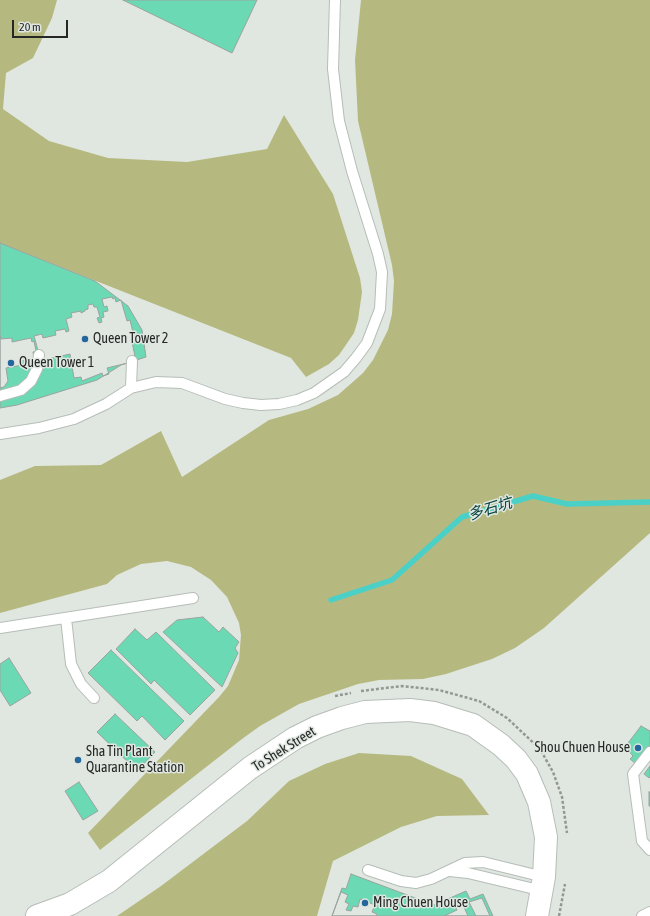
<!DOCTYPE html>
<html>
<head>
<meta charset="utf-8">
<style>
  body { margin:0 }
  #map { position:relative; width:650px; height:916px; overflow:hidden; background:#e0e7e1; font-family:"Asap Condensed",sans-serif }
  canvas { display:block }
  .scale { position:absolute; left:12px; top:20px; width:56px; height:18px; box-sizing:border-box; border:2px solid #262826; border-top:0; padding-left:5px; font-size:12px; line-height:14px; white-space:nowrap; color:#262826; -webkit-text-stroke:3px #e0e7e1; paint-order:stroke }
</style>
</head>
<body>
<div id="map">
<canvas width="650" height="916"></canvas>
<div class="scale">20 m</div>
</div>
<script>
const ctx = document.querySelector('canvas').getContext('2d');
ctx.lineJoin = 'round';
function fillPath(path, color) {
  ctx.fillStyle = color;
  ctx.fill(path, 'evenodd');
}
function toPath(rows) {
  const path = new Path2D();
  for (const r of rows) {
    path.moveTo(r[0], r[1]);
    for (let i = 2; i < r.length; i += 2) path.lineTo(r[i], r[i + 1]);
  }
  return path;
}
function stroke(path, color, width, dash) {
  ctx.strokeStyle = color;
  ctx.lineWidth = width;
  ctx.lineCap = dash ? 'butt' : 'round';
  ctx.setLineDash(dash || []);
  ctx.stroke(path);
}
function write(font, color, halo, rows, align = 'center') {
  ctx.font = font + ' "Asap Condensed","Noto Sans TC",sans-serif';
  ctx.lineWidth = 3;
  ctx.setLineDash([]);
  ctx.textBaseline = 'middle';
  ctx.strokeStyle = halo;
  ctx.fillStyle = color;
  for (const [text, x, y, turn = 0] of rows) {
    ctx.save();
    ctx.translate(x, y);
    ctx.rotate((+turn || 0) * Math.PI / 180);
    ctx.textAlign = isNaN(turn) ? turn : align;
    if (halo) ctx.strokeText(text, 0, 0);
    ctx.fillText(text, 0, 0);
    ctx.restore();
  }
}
fillPath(toPath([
  [0,0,57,0,52,18,33,58,6,73,3,109,49,141,108,158,187,162,267,149,284,115,333,194,360,278,362,292,358,320,354,333,339,355,329,364,306,377,291,358,0,243],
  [361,0,650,0,650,533,544,628,515,648,492,659,446,674,423,679,379,680,358,684,299,704,260,726,242,739,100,850,88,833,219,697,228,686,239,660,241,635,239,623,227,597,211,580,191,567,167,561,141,564,117,575,107,584,0,613,0,480,35,466,101,465,161,431,182,477,269,420,308,409,338,395,363,373,373,360,388,330,392,314,394,281,392,265,358,121,355,60],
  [359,753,411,756,462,779,489,815,437,816,401,827,333,861,317,916,117,916,161,886,247,821,289,781,325,764]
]), '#b6b97f');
stroke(toPath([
  [331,600,392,580,462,517,533,496,567,504,650,502]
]), '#4bd0c7', 5.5);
const building = toPath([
  [123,0,257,0,232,53,123,0],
  [0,243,95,281,128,306,142,330,146,357,121,365,97,380,17,405,0,408,0,243],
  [112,297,113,299,115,298,116,302,121,300,127,321,130,320,135,341,132,342,136,361,107,368,109,374,103,376,102,373,82,381,81,377,74,378,70,354,44,360,42,353,39,354,34,336,42,334,43,338,56,335,55,331,65,329,66,332,69,331,66,319,72,317,71,313,81,311,81,313,85,311,85,310,88,309,88,305,93,304,94,307,97,307,100,317,97,318,99,323,102,322,101,318,104,317,103,312,108,311,107,306,104,307,102,299,112,297],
  [0,336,1,339,12,338,12,342,31,338,32,342,34,341,36,351,33,352,34,359,21,361,22,365,6,368,8,381,4,387,0,388,0,336],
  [203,617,219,632,223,627,239,642,235,648,238,653,222,687,163,632,177,620,203,617],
  [135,629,147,640,156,632,215,690,190,715,154,680,151,684,116,649,135,629],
  [111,650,184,721,165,740,142,716,137,721,88,673,111,650],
  [9,658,31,693,10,706,0,690,0,664,9,658],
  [115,714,155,752,137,771,97,732,115,714],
  [641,726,650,731,650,760,634,765,635,763,630,759,633,756,625,747,641,726],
  [650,766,650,777,649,778,644,774,650,766],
  [79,782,98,811,83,820,65,791,79,782],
  [649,792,650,792,650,806,649,806,649,792],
  [351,874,434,905,466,891,470,899,483,894,493,916,332,916,342,888,346,889,351,874],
  [341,892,348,895,345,902,349,904,346,910,351,911,353,906,358,907,360,899,375,905,372,912,377,914,376,916,332,916,341,892],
  [482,898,490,916,476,916,469,902,482,898],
  [463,905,468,916,444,916,457,910,456,908,463,905]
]);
fillPath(building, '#6bd9b4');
stroke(building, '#9aa39f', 1);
const lane = toPath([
  [131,388,132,361],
  [0,396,21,390,31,381,37,369,39,355],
  [0,434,39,428,74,419,106,404,131,388,156,382,182,383,225,399,243,403,261,405,279,404,297,400,314,393,344,372,356,358,367,343,380,309,382,272,378,254,352,171,339,121,333,69,335,0],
  [66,618,71,664,81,684,94,698],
  [0,628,193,598],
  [650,752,633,774,642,841,650,850],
  [368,870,401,881,416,883,431,879,465,863,483,862,544,877],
  [450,871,468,873,543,891],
  [642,916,650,912]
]);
const secondary = toPath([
  [37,916,70,904,109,881,250,768,295,738,317,727,342,718,365,712,410,710,434,713,473,725,501,745,516,759,527,774,539,802,546,837,544,877,537,916]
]);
stroke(lane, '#b6bdb7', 12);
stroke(secondary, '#b6bdb7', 24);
stroke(toPath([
  [361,691,402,686,439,690,479,701,507,718,540,749,553,772,562,797,567,833],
  [335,696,351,693],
  [559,916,565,884]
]), '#939894', 2.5, [3, 2]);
stroke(lane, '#fff', 10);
stroke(secondary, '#fff', 22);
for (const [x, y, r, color] of [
  [85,339,4,"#25679d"],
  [11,363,4,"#25679d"],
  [638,748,4,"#25679d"],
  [78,760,4,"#25679d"],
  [365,903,4,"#25679d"]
]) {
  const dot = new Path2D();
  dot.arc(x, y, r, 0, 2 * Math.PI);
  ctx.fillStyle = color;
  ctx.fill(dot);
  stroke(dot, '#e0e7e1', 1.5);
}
write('14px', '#262826', '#e0e7e1', [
  ["Queen Tower 2",93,339],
  ["Queen Tower 1",19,363],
  ["Shou Chuen House",630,748,"right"],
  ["Sha Tin Plant",86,752],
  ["Quarantine Station",86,768],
  ["Ming Chuen House",373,903]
], 'left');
write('14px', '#262826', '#e0e7e1', [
  ["To Shek Street",284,749,-32]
]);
write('italic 15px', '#02413d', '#e0e7e1', [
  ["多石坑",490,509,-17]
]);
</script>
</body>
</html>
